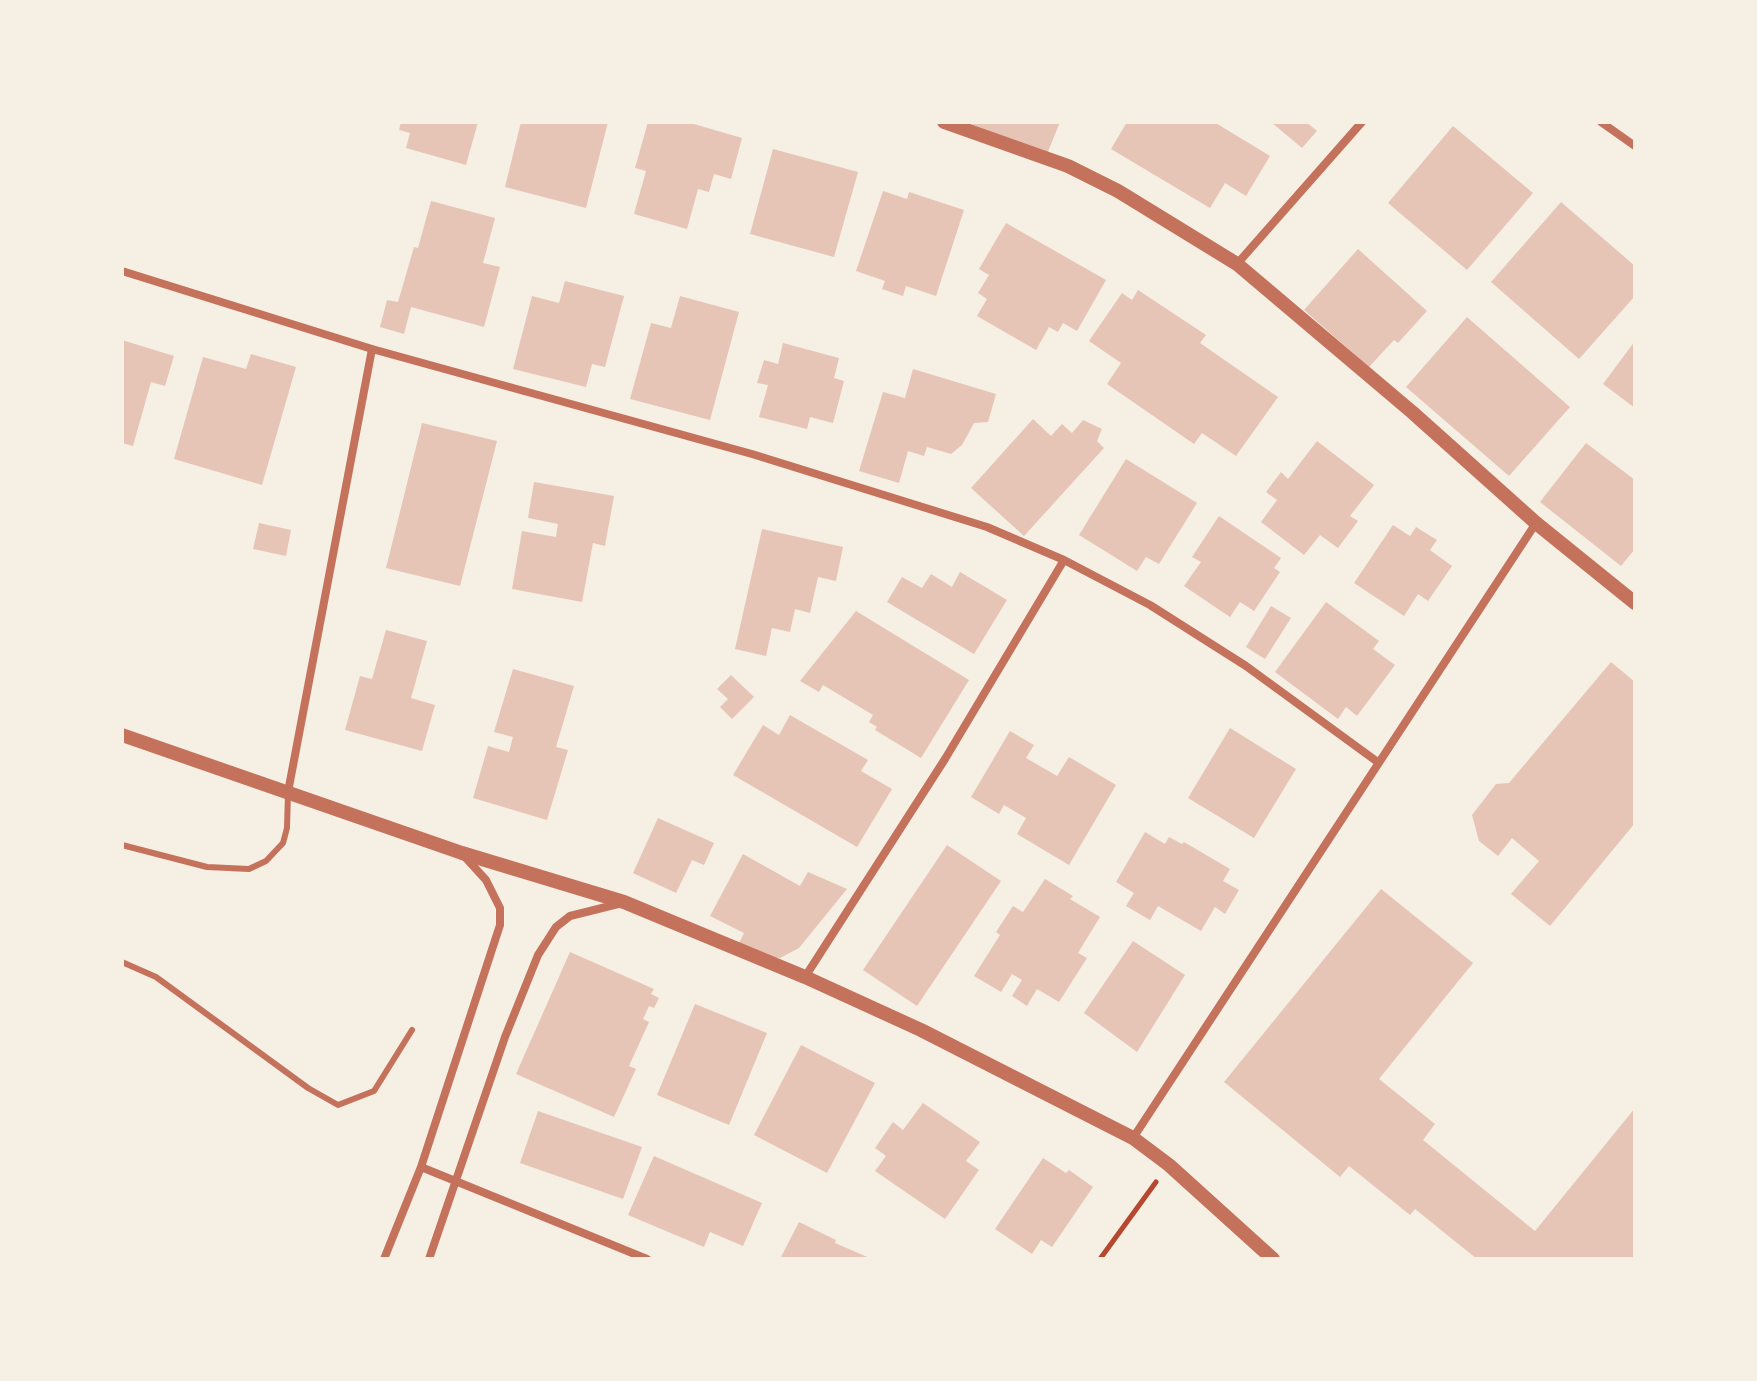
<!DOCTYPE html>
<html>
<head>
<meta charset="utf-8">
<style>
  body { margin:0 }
  #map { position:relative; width:1757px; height:1381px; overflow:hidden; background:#f6efe4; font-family:"Titillium Web",sans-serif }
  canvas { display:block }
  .frame { position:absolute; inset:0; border:124px solid #f6efe4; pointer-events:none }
</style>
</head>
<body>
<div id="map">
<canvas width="1757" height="1381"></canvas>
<div class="frame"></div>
</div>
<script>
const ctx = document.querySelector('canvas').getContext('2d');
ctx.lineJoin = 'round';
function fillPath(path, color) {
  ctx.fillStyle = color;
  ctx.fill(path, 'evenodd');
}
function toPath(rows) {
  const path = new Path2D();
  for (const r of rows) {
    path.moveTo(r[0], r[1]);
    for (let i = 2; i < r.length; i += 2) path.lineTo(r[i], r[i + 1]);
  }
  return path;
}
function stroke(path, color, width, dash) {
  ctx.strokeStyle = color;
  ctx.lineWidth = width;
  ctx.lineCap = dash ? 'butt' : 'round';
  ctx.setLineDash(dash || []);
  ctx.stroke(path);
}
fillPath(toPath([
  [401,122,478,122,466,165,406,148,410,133,399,130],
  [521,122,608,122,586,208,505,187],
  [648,122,687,122,742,138,731,179,714,174,709,192,698,189,687,229,634,214,646,171,635,168],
  [966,122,1060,122,1047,154],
  [1127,122,1214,122,1270,156,1246,196,1225,183,1210,208,1111,149],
  [1271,122,1306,122,1317,131,1302,148],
  [1453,126,1533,193,1467,270,1388,203],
  [773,149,858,172,834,257,750,234],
  [883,191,907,199,909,192,964,210,936,296,906,286,903,296,882,289,885,281,856,271],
  [431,201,495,218,483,263,500,267,484,327,411,307,404,334,380,327,387,300,398,302,414,247,418,248],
  [1561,202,1635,266,1635,296,1579,359,1491,282],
  [1006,223,1106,280,1077,331,1063,323,1058,332,1049,327,1036,350,977,316,987,299,978,293,989,275,979,269],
  [1358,249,1427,311,1398,343,1394,340,1369,367,1304,310],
  [565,281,624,296,605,367,592,364,586,387,513,369,532,296,559,303],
  [1138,290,1206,335,1200,343,1278,397,1236,456,1202,433,1194,444,1107,384,1121,363,1089,341,1122,293,1132,300],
  [680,296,739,312,710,420,630,399,651,323,671,328],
  [1467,317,1570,407,1509,476,1406,387],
  [122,340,174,356,165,386,151,382,133,446,122,443],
  [1635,341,1635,408,1603,384],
  [783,343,839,358,834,378,844,381,833,423,810,417,807,429,759,417,768,385,757,383,764,360,778,364],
  [251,354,296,367,262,485,174,459,203,357,246,369],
  [913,369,996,394,988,422,974,423,962,445,951,454,927,447,924,456,908,451,899,483,859,471,883,392,905,398],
  [1033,419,1051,436,1062,424,1072,433,1083,420,1102,429,1097,441,1104,448,1024,536,971,488],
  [422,423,497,441,460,586,386,568],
  [1317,441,1374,485,1350,516,1358,521,1338,548,1320,535,1304,555,1261,522,1277,500,1266,492,1281,472,1288,479],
  [1586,443,1635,480,1635,549,1621,566,1540,502],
  [1126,459,1197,503,1159,564,1146,557,1137,571,1079,535],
  [534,482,614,496,605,546,593,543,582,602,512,589,522,531,556,537,558,524,528,518],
  [1219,516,1281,558,1274,568,1280,572,1254,611,1240,602,1230,617,1184,586,1201,562,1192,557],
  [259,523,291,530,286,556,253,549],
  [1393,525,1410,536,1416,527,1437,540,1430,550,1452,566,1428,601,1418,594,1404,616,1354,583],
  [762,529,843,547,836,581,818,577,810,613,795,609,790,632,772,628,766,656,735,649],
  [960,572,1007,600,974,654,887,602,902,577,922,588,931,574,952,587],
  [1326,602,1379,641,1373,649,1395,665,1357,716,1346,707,1338,719,1275,672],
  [1271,606,1291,618,1265,659,1246,647],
  [856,611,969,680,921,758,875,730,877,727,869,722,873,715,823,685,819,692,800,681],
  [386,630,427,641,411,698,435,705,422,751,345,730,360,676,372,679],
  [1611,662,1635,682,1635,823,1550,926,1511,894,1539,861,1512,838,1498,856,1479,841,1472,815,1496,784,1509,783],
  [513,669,574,686,556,747,568,750,547,820,473,798,488,746,509,752,513,737,494,732],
  [731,675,754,697,732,719,720,707,728,699,717,689],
  [790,715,868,760,861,771,892,789,857,847,733,775,763,725,779,735],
  [1230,728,1296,769,1254,838,1188,798],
  [1010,731,1034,745,1026,758,1057,776,1069,757,1116,785,1069,865,1017,834,1026,818,1004,805,999,814,971,797],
  [658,818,714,843,704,865,692,860,676,893,633,873],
  [1145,832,1165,844,1169,837,1182,844,1184,842,1230,869,1223,881,1239,890,1225,914,1215,907,1201,931,1158,906,1150,920,1126,906,1134,893,1116,882],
  [947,845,1001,881,917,1006,863,970],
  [743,854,800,886,808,872,847,889,799,948,780,958,763,957,738,945,744,933,710,916],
  [1045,879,1073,896,1070,899,1100,917,1078,953,1087,958,1059,1002,1037,989,1027,1006,1012,996,1022,980,1012,974,1001,992,974,976,1000,935,996,932,1013,906,1023,912],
  [1381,889,1473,963,1379,1079,1435,1124,1423,1140,1535,1231,1635,1108,1635,1259,1477,1259,1415,1209,1410,1215,1349,1166,1340,1177,1224,1082],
  [1133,941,1185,975,1137,1052,1084,1013],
  [570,952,654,989,651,994,659,998,654,1008,649,1006,643,1019,649,1022,629,1066,636,1069,614,1117,516,1074],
  [695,1004,767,1033,729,1125,657,1095],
  [801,1045,875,1083,827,1173,754,1135],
  [923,1103,980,1142,966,1161,979,1170,945,1219,875,1171,886,1156,875,1148,893,1122,903,1130],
  [538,1111,642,1147,623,1199,520,1163],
  [654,1156,762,1203,743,1246,710,1232,704,1247,628,1215],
  [1043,1158,1066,1173,1069,1170,1093,1187,1052,1247,1041,1240,1032,1254,995,1229],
  [799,1222,836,1240,835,1243,872,1259,780,1259]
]), '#e6c5b7');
stroke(toPath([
  [1100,1259,1156,1182]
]), '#b5482f', 5);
stroke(toPath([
  [122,845,207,867,249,869,266,861,283,843,287,828,288,792],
  [122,962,156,977,308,1088,338,1105,374,1091,412,1030]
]), '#c5725c', 6);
stroke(toPath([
  [1601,122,1635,146],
  [1237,264,1362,122],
  [122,271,372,349,752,454,987,527,1064,560,1150,605,1246,666,1379,763],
  [288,792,372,349],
  [805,977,945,759,1064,560],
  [1133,1138,1536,523],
  [421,1167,647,1259],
  [384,1259,421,1167,500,925,500,908,486,880,465,857],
  [429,1259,505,1037,538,955,556,927,570,916,618,904]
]), '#c5725c', 8);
stroke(toPath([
  [944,122,1068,166,1118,191,1237,264,1412,412,1536,523,1635,603],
  [122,735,462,853,624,902,805,977,921,1030,1133,1138,1169,1165,1273,1259]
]), '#c5725c', 14);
</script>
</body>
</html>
